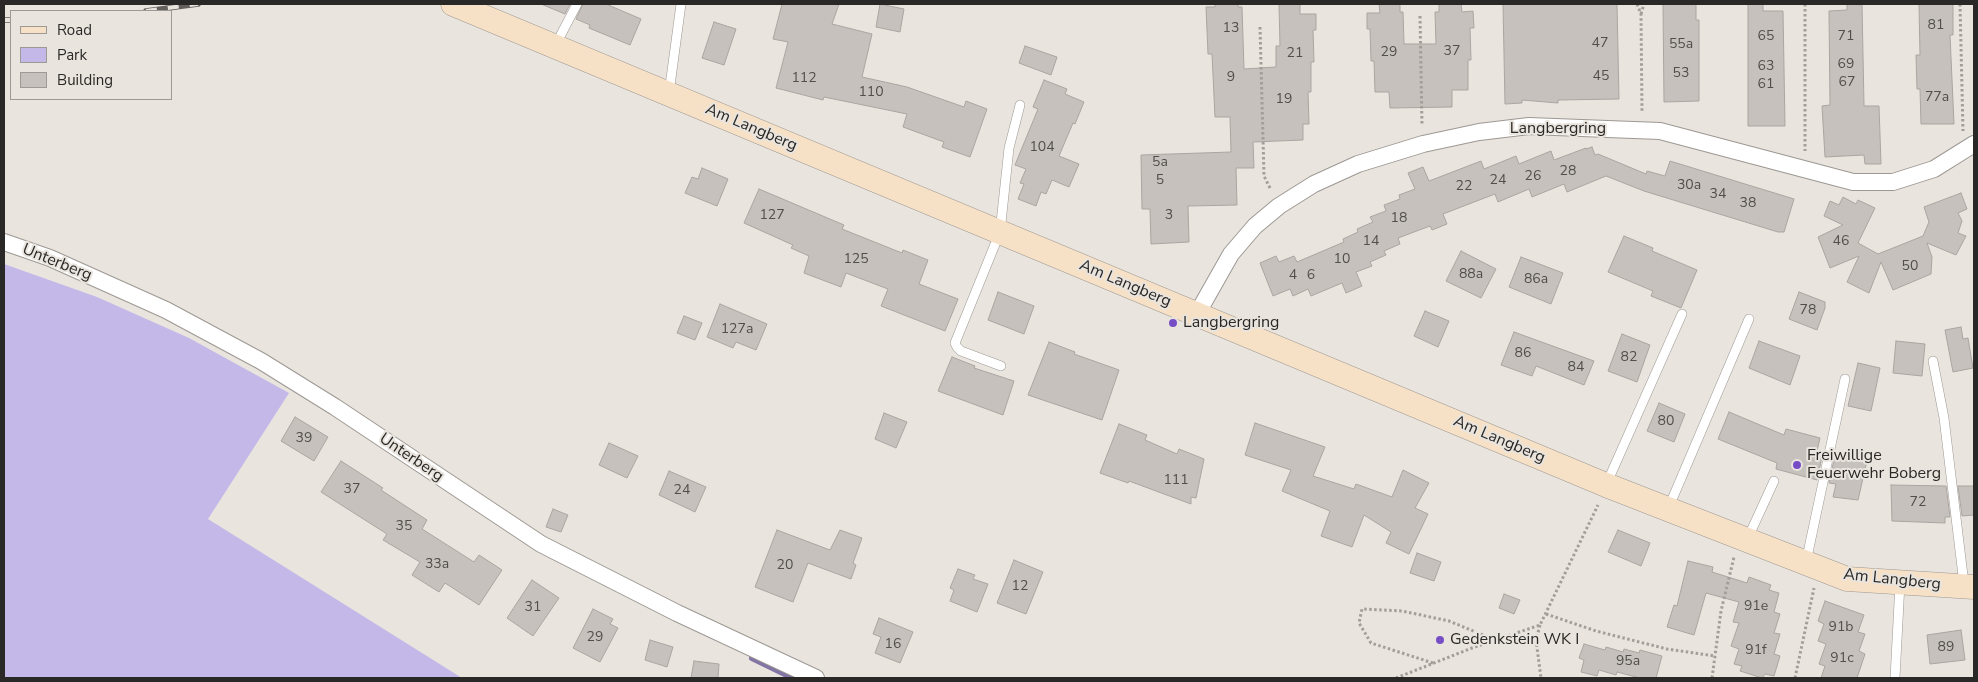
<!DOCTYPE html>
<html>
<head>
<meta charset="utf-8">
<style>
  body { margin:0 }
  #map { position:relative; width:1978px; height:682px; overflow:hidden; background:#e9e4de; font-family:"Nunito Sans",sans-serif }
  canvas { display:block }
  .frame { position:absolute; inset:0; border:5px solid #2a2826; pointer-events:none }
  .legend { position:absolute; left:10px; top:10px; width:162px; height:90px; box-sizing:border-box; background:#e9e4de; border:1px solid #9d9994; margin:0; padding:6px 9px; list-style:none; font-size:15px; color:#2a2826 }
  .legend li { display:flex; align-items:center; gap:10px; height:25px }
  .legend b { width:25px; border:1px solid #9d9994 }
</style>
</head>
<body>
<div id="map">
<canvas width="1978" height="682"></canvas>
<div class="frame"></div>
<ul class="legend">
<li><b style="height:6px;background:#f7e1c6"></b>Road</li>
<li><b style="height:14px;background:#c4b8e9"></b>Park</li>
<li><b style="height:14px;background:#c6c1bc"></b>Building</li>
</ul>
</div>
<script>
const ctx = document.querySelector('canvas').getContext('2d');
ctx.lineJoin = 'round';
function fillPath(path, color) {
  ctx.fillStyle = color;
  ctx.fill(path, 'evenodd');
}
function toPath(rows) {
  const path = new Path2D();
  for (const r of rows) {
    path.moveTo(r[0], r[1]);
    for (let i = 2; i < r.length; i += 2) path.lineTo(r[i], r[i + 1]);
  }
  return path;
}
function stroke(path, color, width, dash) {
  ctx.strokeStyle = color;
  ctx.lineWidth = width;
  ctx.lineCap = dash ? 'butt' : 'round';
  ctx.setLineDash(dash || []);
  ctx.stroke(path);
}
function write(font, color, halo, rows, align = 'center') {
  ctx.font = font + ' "Nunito Sans",sans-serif';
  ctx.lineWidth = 4;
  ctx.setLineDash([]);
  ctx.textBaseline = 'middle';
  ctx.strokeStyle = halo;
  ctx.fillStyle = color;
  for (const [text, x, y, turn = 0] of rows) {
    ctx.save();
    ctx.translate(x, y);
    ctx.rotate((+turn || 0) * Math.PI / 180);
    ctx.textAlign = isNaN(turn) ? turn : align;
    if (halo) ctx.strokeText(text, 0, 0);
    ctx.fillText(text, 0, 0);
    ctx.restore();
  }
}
fillPath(toPath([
  [4,264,97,297,189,338,289,393,208,519,462,678,4,678]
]), '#c4b8e9');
stroke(toPath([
  [752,658,791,677]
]), '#8274a5', 6);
const building = toPath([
  [541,4,570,4,565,14,541,4],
  [583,4,606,4,641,19,630,45,589,28,590,25,576,19,583,4],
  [782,4,839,4,832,24,872,34,862,77,907,87,964,107,966,101,987,109,970,157,942,147,944,142,903,127,907,114,824,97,823,100,776,88,788,42,773,39,782,4],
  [880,4,904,9,900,32,876,27,880,4],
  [1215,4,1238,4,1238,7,1242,7,1244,69,1276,67,1276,46,1280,46,1279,4,1300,4,1300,14,1316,14,1316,30,1313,30,1314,62,1311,62,1311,92,1308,92,1309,124,1303,124,1303,140,1253,142,1254,168,1236,168,1237,205,1188,206,1189,242,1151,244,1150,209,1142,209,1141,155,1231,152,1230,117,1215,117,1212,54,1208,54,1206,7,1215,7,1215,4],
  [1379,4,1400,4,1400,12,1403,12,1404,44,1436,44,1435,12,1439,12,1439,4,1461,4,1462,12,1473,11,1474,28,1470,28,1471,60,1468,60,1468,90,1452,90,1452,107,1390,108,1389,92,1375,92,1374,61,1371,61,1370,29,1367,29,1367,13,1380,13,1379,4],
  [1503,4,1617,4,1619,99,1558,100,1558,103,1522,100,1522,103,1505,104,1503,4],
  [1663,4,1696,4,1696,20,1699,20,1699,101,1664,102,1663,4],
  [1748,4,1763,4,1763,11,1783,11,1785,126,1748,126,1748,4],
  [1847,4,1862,4,1864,106,1879,106,1881,164,1865,164,1864,155,1825,157,1822,106,1830,105,1829,11,1847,10,1847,4],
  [1919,4,1953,4,1953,35,1950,35,1954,124,1921,124,1920,89,1917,89,1916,55,1920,55,1919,4],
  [714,22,736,29,724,65,702,58,714,22],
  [1025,46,1057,57,1051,75,1019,63,1025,46],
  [1044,80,1067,89,1065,94,1084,102,1075,124,1073,123,1059,156,1079,164,1069,187,1052,180,1046,194,1041,192,1036,206,1018,199,1024,184,1020,183,1026,169,1015,165,1038,109,1033,107,1044,80],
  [1592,147,1595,155,1598,154,1646,174,1647,171,1665,176,1670,161,1794,199,1784,232,1778,232,1644,191,1606,176,1567,192,1564,184,1532,197,1529,189,1498,202,1495,194,1443,214,1447,224,1432,230,1430,226,1398,238,1400,244,1384,251,1386,255,1370,262,1372,266,1356,272,1362,286,1346,293,1342,283,1311,296,1308,289,1293,296,1290,289,1273,296,1260,263,1276,256,1279,262,1294,256,1297,262,1344,242,1343,239,1358,232,1357,229,1373,222,1370,217,1386,211,1384,205,1400,199,1399,195,1415,189,1408,173,1423,167,1429,181,1481,161,1484,169,1516,156,1519,164,1551,151,1554,160,1586,148,1586,149,1592,147],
  [702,168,728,179,717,206,685,193,692,177,698,179,702,168],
  [759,189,844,225,842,229,902,253,903,250,928,260,919,284,958,299,945,331,881,306,888,289,846,273,841,287,804,273,809,256,791,248,793,245,744,223,759,189],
  [1961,193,1967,209,1958,213,1962,221,1958,233,1966,236,1956,255,1927,243,1932,257,1931,274,1893,290,1881,262,1869,293,1847,282,1859,256,1830,268,1818,237,1843,225,1824,216,1830,201,1839,205,1843,197,1856,204,1858,200,1875,208,1858,243,1878,254,1923,236,1929,222,1924,207,1961,193],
  [1624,236,1653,248,1652,251,1697,270,1681,308,1651,296,1653,291,1608,272,1624,236],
  [1461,251,1496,269,1481,298,1446,281,1461,251],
  [1521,257,1563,273,1551,304,1509,287,1521,257],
  [998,292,1034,306,1024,334,988,320,998,292],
  [1799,292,1825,302,1825,308,1817,330,1789,319,1799,292],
  [720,304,767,324,756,350,736,342,733,348,707,337,720,304],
  [1425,311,1449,321,1438,347,1414,336,1425,311],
  [684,316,702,323,695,340,677,333,684,316],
  [1961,327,1963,339,1968,338,1973,368,1953,372,1945,330,1961,327],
  [1514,332,1594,361,1584,385,1536,366,1532,376,1501,365,1514,332],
  [1622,334,1650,345,1637,382,1608,371,1622,334],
  [1759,341,1800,356,1790,385,1749,368,1759,341],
  [1896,341,1925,344,1922,376,1893,373,1896,341],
  [1049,342,1075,352,1074,354,1119,370,1102,420,1028,395,1049,342],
  [952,357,975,366,974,368,1014,381,1003,415,938,391,952,357],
  [1858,363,1880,368,1871,411,1848,406,1858,363],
  [1659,403,1685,414,1674,442,1647,431,1659,403],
  [1729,412,1784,435,1786,429,1820,438,1817,451,1823,452,1817,480,1776,469,1777,463,1718,439,1729,412],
  [884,413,907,422,896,448,875,439,884,413],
  [295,417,328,437,314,461,281,441,295,417],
  [1255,423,1325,447,1313,476,1354,489,1356,484,1392,497,1403,470,1429,483,1415,508,1428,514,1409,554,1386,543,1391,532,1364,515,1352,547,1321,536,1330,511,1282,491,1291,470,1245,455,1255,423],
  [1119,424,1147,435,1145,440,1177,454,1179,449,1204,459,1196,498,1191,497,1191,504,1129,481,1128,483,1100,473,1119,424],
  [609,443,638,456,627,478,599,465,609,443],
  [1835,455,1867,461,1858,500,1833,497,1836,484,1829,483,1835,455],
  [341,461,383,488,381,490,427,520,422,529,474,562,479,555,502,570,479,605,445,583,439,592,412,575,420,562,383,540,387,534,321,492,341,461],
  [669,471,706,487,695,512,659,495,669,471],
  [1891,485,1946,486,1950,517,1945,517,1945,523,1892,521,1891,485],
  [1958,486,1974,486,1974,515,1962,516,1958,486],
  [553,509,568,515,561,532,546,527,553,509],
  [777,530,830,550,840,530,862,538,853,563,856,565,851,579,808,563,793,602,755,587,777,530],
  [1618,530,1650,543,1641,566,1608,552,1618,530],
  [1417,553,1441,562,1434,581,1410,573,1417,553],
  [1014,560,1043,572,1026,614,997,603,1014,560],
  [1688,561,1713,567,1712,572,1747,583,1749,577,1771,585,1769,590,1779,593,1774,612,1780,614,1774,633,1780,634,1774,654,1780,656,1774,676,1765,674,1762,678,1740,671,1742,666,1734,664,1739,649,1731,646,1739,623,1733,622,1739,602,1706,593,1694,635,1667,627,1674,605,1677,606,1688,561],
  [958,569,975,575,973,579,988,584,977,612,950,601,954,590,950,588,958,569],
  [532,580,559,598,533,636,507,618,532,580],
  [1504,594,1520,600,1514,614,1499,608,1504,594],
  [1825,601,1864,615,1858,632,1865,634,1859,651,1865,654,1857,678,1821,678,1825,666,1819,664,1826,644,1818,641,1824,624,1818,621,1825,601],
  [593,609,613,619,610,624,618,628,600,662,573,648,593,609],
  [879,618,913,632,900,663,875,653,881,637,873,634,879,618],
  [1961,630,1965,660,1930,664,1927,635,1961,630],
  [650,640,673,647,667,667,645,660,650,640],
  [1584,644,1605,650,1606,647,1623,652,1624,649,1639,653,1640,650,1662,656,1656,678,1640,678,1617,672,1616,675,1599,670,1597,676,1581,672,1584,660,1579,658,1584,644],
  [694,661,719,664,718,678,691,678,694,661]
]);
fillPath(building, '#c6c1bc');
stroke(building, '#aaa5a0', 1);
const lane = toPath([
  [555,46,577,4],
  [669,93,681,4],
  [1933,361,1944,418,1964,584],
  [1001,366,961,351,957,347,955,343,1000,232,1009,148,1020,105],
  [1606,485,1682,314],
  [1668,509,1749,319],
  [1747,540,1774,481],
  [1806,562,1845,379],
  [1895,678,1900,583]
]);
const street = toPath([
  [4,242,50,258,166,310,261,361,335,407,541,544,677,613,816,678],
  [1197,314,1231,254,1255,226,1279,206,1314,184,1358,164,1423,144,1479,132,1529,126,1660,131,1853,182,1893,182,1934,169,1974,144]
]);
const secondary = toPath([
  [453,4,1606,485,1847,579,1974,587]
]);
stroke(lane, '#9d9893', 10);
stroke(street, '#9d9893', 18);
stroke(secondary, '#9d9893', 25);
stroke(toPath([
  [1637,4,1641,14,1642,112],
  [1805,4,1805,151],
  [1960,4,1963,131],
  [1641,14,1644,4],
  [1420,16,1422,126],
  [1260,27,1264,176,1271,190],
  [1546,614,1596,631,1667,649,1715,656],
  [1540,625,1536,640,1541,678],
  [1433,663,1371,643,1359,623,1362,609,1402,611,1449,621,1495,640],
  [1396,678,1472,648,1540,625,1598,505],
  [1712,678,1721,611,1734,557],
  [1795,678,1814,588]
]), '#a29e99', 3, [2.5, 2.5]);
stroke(lane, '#fff', 9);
stroke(street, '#fff', 16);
stroke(secondary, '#f7e1c6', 24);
const rail = toPath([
  [146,11,198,4],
  [4,20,11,20]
]);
stroke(rail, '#63605d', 5.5);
stroke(rail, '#e9e4de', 4, [11]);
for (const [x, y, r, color] of [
  [1173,323,5,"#774dc5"],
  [1797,465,5,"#774dc5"],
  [1440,640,5,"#774dc5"]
]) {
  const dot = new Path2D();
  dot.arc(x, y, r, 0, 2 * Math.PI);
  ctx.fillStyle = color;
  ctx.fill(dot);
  stroke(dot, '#e9e4de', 2);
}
write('14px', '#514e4c', null, [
  ["81",1936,26],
  ["13",1231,29],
  ["65",1766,37],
  ["71",1846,37],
  ["47",1600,44],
  ["55a",1681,45],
  ["37",1452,52],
  ["29",1389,53],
  ["21",1295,54],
  ["69",1846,65],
  ["63",1766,67],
  ["53",1681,74],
  ["45",1601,77],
  ["9",1231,78],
  ["112",804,79],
  ["67",1847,83],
  ["61",1766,85],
  ["110",871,93],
  ["77a",1937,98],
  ["19",1284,100],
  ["104",1042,148],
  ["5a",1160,163],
  ["28",1568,172],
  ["26",1533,177],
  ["5",1160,181],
  ["24",1498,181],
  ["30a",1689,186],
  ["22",1464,187],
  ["34",1718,195],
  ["38",1748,204],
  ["127",772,216],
  ["3",1169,216],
  ["18",1399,219],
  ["14",1371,242],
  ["46",1841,242],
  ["125",856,260],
  ["10",1342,260],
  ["50",1910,267],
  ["88a",1471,275],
  ["4",1293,276],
  ["6",1311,276],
  ["86a",1536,280],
  ["78",1808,311],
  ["127a",737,330],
  ["86",1523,354],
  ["82",1629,358],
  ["84",1576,368],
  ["80",1666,422],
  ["39",304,439],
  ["111",1176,481],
  ["37",352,490],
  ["24",682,491],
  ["72",1918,503],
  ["35",404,527],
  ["33a",437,565],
  ["20",785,566],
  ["12",1020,587],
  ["91e",1756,607],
  ["31",533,608],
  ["91b",1841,628],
  ["29",595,638],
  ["16",893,645],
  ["89",1946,648],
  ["91f",1756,651],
  ["91c",1842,659],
  ["95a",1628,662]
]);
write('16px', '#2a2826', '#e9e4de', [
  ["Am Langberg",751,128,23],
  ["Langbergring",1558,129],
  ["Unterberg",57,263,22],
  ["Am Langberg",1125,284,23],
  ["Am Langberg",1499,440,23],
  ["Unterberg",411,458,34],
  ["Am Langberg",1892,580,6]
]);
write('16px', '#2a2826', '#e9e4de', [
  ["Langbergring",1183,323],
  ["Freiwillige",1807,456],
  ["Feuerwehr Boberg",1807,474],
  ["Gedenkstein WK I",1450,640]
], 'left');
</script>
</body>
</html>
